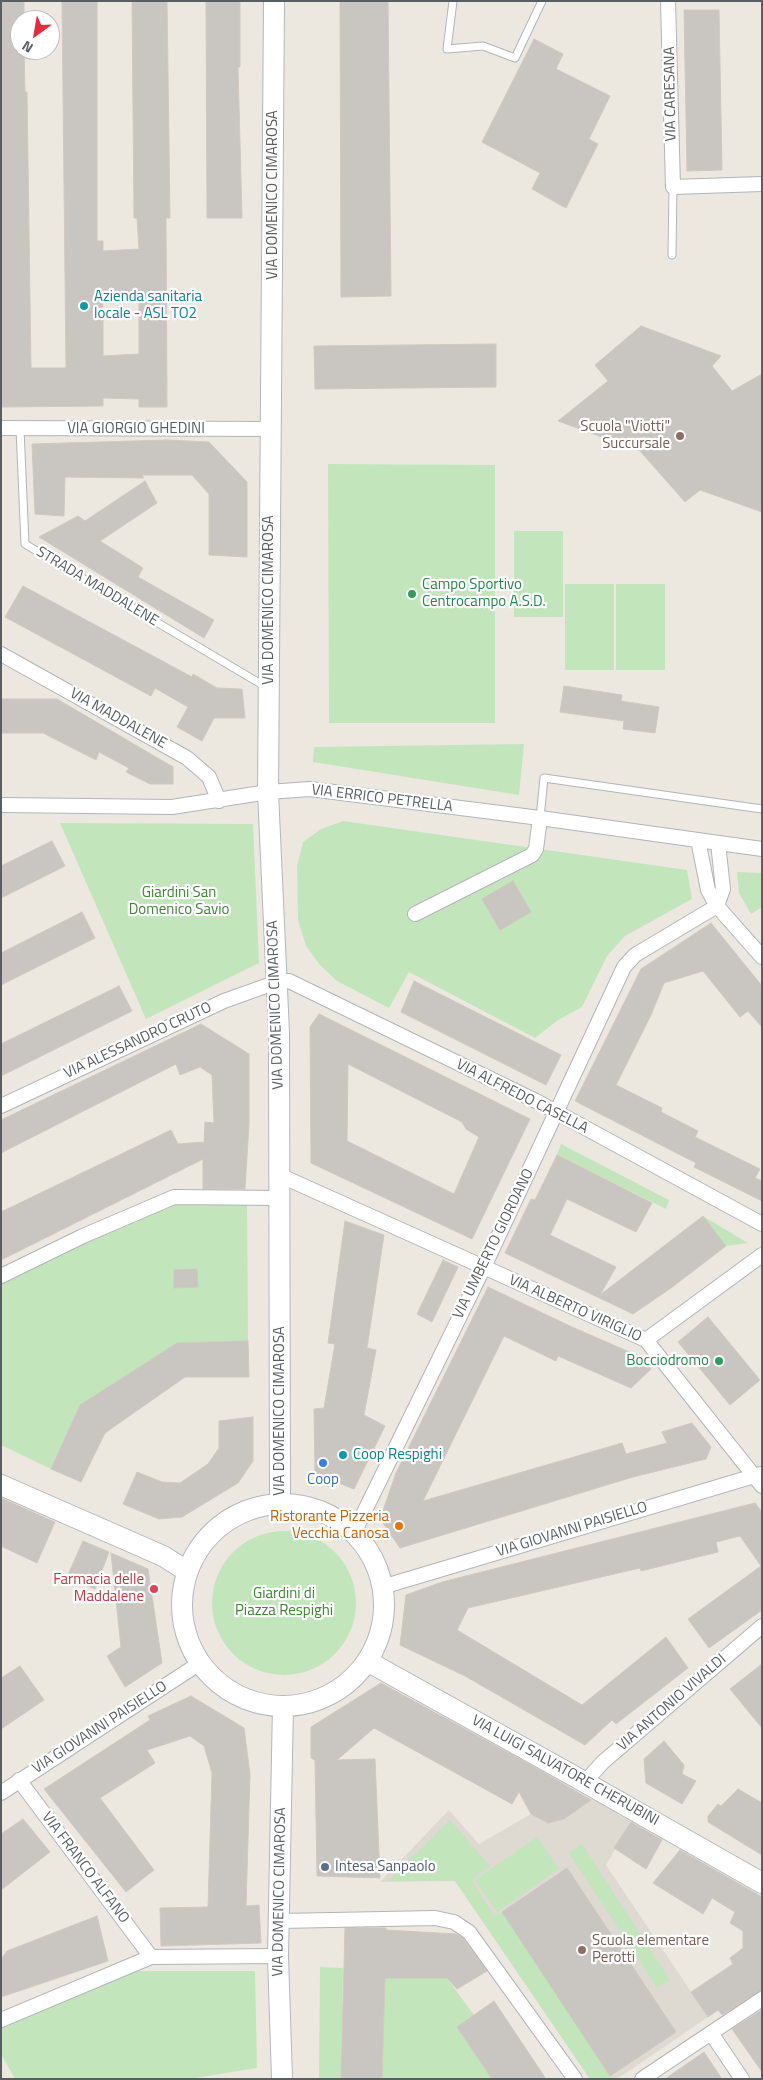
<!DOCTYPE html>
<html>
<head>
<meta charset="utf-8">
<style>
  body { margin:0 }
  #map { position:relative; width:763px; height:2080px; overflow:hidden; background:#ece8e0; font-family:"Titillium Web",sans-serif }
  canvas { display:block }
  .frame { position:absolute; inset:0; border:2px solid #595e62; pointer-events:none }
  .north { position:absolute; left:10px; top:10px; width:50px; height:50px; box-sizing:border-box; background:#fff; border:1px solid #bdbfc0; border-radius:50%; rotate:212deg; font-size:14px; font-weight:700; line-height:20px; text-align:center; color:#595e62 }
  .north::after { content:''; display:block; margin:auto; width:18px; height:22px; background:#e9293a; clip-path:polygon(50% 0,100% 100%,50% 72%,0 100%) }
</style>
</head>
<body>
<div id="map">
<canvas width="763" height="2080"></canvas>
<div class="frame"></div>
<div class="north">N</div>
</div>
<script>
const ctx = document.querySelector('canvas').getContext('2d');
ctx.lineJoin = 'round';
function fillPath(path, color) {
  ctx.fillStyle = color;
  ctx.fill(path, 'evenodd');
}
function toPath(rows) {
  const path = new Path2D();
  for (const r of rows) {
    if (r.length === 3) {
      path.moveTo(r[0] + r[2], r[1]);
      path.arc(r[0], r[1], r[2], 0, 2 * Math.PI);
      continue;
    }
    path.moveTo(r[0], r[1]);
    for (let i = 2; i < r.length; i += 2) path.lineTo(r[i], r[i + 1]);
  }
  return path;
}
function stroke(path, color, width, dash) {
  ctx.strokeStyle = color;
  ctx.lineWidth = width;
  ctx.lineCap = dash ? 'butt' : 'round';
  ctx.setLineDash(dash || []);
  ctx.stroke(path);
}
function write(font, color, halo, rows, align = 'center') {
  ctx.font = font + ' "Titillium Web",sans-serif';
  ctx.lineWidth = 4.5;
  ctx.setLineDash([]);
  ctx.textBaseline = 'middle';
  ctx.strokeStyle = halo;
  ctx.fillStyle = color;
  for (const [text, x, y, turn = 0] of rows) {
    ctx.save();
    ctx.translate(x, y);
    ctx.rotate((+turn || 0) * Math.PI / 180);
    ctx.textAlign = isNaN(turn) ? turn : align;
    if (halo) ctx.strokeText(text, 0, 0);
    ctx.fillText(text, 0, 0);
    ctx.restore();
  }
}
fillPath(toPath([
  [593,1798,631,1822,606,1865,708,2017,617,2079,590,2079,455,1881,380,1882,449,1810,479,1844,531,1814,548,1823,564,1819]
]), '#ded9d1');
fillPath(toPath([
  [328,464,495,465,495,723,329,723],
  [514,531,563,531,563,617,514,617],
  [565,584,614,584,614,670,565,670],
  [616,584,665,584,665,670,616,670],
  [524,744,519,795,313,762,314,747],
  [343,821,687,870,692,899,625,936,607,956,582,1007,558,1020,535,1038,409,972,389,1008,337,981,320,965,306,946,298,920,297,866,303,842,321,829],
  [60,823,253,824,259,963,146,1019],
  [737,872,762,873,762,907,751,914,739,893],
  [561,1144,669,1200,666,1209,557,1155],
  [174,1197,247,1198,248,1341,177,1343,80,1405,51,1469,1,1445,1,1273],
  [703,1216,748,1243,726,1246],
  [284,1603,72],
  [450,1820,490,1866,472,1880,494,1916,502,1912,613,2079,590,2079,455,1881,388,1881],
  [537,1837,559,1869,497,1912,475,1880],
  [582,1844,670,1980,657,1988,569,1853],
  [386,1931,409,1931,409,1978,447,1978,474,2015,461,2033,492,2079,382,2079],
  [320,1967,343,1968,341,2079,319,2079],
  [137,1971,255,1971,257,2068,189,2079,15,2079,1,2054,1,2029]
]), '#c3e5bc');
const building = toPath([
  [1,1,24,1,24,20,20,20,20,50,24,50,25,92,27,92,31,368,66,368,62,1,97,1,97,241,103,241,103,251,139,249,137,218,134,218,132,1,167,1,170,218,166,218,167,407,139,407,139,399,103,398,103,406,1,407,1,1],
  [139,301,139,354,103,356,103,303,139,301],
  [206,1,240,1,240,67,238,67,242,218,207,218,206,1],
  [340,1,388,1,391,296,341,297,340,1],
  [684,10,719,10,722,170,687,171,684,10],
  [534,39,563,54,556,69,610,96,589,139,598,144,566,208,532,189,540,173,482,142,534,39],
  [641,326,721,356,712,366,732,391,762,374,762,512,700,490,685,502,640,451,558,421,608,381,595,365,641,326],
  [496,344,496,387,315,389,314,346,496,344],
  [167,440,209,442,247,482,247,557,209,555,209,494,192,475,142,475,144,478,65,477,64,516,35,514,32,444,167,440],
  [145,481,157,503,100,541,143,568,138,577,214,620,204,638,39,537,78,516,85,521,145,481],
  [23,586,192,677,193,674,217,688,242,689,245,718,214,718,202,741,177,727,188,707,155,688,151,696,5,617,23,586],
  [564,686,622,695,621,701,659,707,655,733,623,729,624,721,560,712,564,686],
  [1,699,57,699,173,767,173,784,150,784,126,772,129,768,99,752,96,760,43,733,1,733,1,699],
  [52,841,65,866,1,898,1,866,52,841],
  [513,881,531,912,500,930,482,899,513,881],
  [82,912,95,938,1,985,1,953,82,912],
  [711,923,762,986,762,1027,748,1011,740,1017,703,971,664,983,651,1015,616,1085,662,1108,661,1112,698,1131,695,1137,760,1169,755,1178,762,1181,762,1201,694,1167,696,1163,575,1101,641,969,711,923],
  [414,981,561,1055,546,1085,401,1012,414,981],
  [119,986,132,1011,1,1076,1,1044,119,986],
  [319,1014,530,1119,472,1239,311,1163,310,1027,319,1014],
  [348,1064,462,1122,466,1129,479,1137,454,1194,347,1141,348,1064],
  [201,1024,249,1054,249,1124,245,1189,203,1189,203,1159,1,1260,1,1212,171,1130,178,1144,204,1142,205,1122,214,1123,212,1075,200,1067,180,1075,176,1064,1,1153,1,1120,201,1024],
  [557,1155,652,1203,636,1232,567,1199,550,1235,616,1267,600,1295,703,1216,726,1246,671,1288,633,1314,505,1253,531,1199,535,1200,557,1155],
  [345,1221,384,1235,367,1348,376,1350,364,1415,385,1426,354,1489,315,1474,314,1409,324,1408,335,1344,328,1343,345,1221],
  [443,1260,458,1267,432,1322,417,1314,443,1260],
  [197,1269,198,1287,174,1288,174,1270,197,1269],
  [488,1287,572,1327,641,1357,651,1369,631,1388,558,1356,556,1361,504,1336,423,1501,622,1443,626,1454,667,1443,662,1432,692,1423,711,1447,706,1459,633,1477,400,1548,380,1519,396,1473,488,1287],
  [708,1317,760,1380,730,1405,678,1342,708,1317],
  [248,1341,249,1377,185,1377,105,1433,81,1482,51,1469,80,1405,177,1343,248,1341],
  [253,1417,253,1461,238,1483,182,1517,159,1519,123,1504,137,1472,162,1482,180,1483,208,1464,219,1448,219,1421,253,1417],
  [1,1498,55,1522,37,1563,1,1546,1,1498],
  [755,1503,762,1512,762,1610,709,1648,688,1619,761,1566,740,1536,716,1542,718,1552,641,1571,640,1568,468,1608,457,1630,582,1705,666,1637,688,1668,616,1724,612,1720,585,1745,465,1676,400,1645,406,1595,442,1582,755,1503],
  [83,1541,109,1552,95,1589,67,1577,83,1541],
  [111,1553,148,1569,162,1663,125,1687,107,1656,121,1647,111,1553],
  [762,1664,762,1728,730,1689,762,1664],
  [20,1666,44,1700,1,1729,1,1678,20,1666],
  [381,1683,538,1769,591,1800,564,1819,548,1823,531,1814,519,1792,512,1804,374,1728,337,1760,375,1759,380,1878,317,1876,315,1760,311,1758,311,1727,381,1683],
  [191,1696,244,1728,250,1774,246,1906,259,1905,261,1943,161,1946,160,1908,208,1907,212,1773,204,1746,190,1736,147,1750,155,1763,100,1798,154,1870,126,1892,44,1789,150,1720,148,1716,191,1696],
  [664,1741,684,1765,682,1774,696,1781,682,1804,646,1783,644,1759,664,1741],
  [738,1789,762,1803,762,1855,708,1822,708,1816,718,1804,721,1806,738,1789],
  [23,1819,50,1852,1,1890,1,1834,23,1819],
  [631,1822,662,1840,646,1869,614,1848,631,1822],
  [680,1850,762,1897,762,1990,722,2015,718,2010,708,2017,691,1992,733,1964,730,1958,743,1948,743,1931,730,1923,735,1912,712,1898,703,1914,653,1883,680,1850],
  [567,1868,676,2032,610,2076,502,1912,567,1868],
  [97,1916,108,1961,1,1997,1,1959,7,1951,97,1916],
  [345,1928,386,1928,386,1930,456,1934,463,1938,487,1971,457,1989,447,1978,385,1978,382,2079,341,2079,345,1928],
  [494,2001,546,2079,492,2079,461,2033,457,2027,494,2001],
  [762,2010,762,2072,732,2029,762,2010],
  [704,2052,722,2079,665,2079,704,2052]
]);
fillPath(building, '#c9c5c0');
stroke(building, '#d1c8bf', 1);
const lane = toPath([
  [453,1,447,49,483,46,515,58,542,1],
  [672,255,673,187],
  [20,429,25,544,266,687],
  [540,818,544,778,762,809]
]);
const street = toPath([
  [668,1,673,187,762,184],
  [1,428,271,429],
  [1,654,187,758,209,777,219,801],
  [1,805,172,807,268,792,310,789,540,818,762,849],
  [698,840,708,890,717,906,762,957],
  [415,914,532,855,536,849,540,818],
  [1,1106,224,1001,277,982,289,981,536,1101,762,1224],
  [279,1175,646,1340,762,1486],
  [1,1276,83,1236,174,1197,280,1198],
  [646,1340,762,1255],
  [354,1533,484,1267,624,967,635,955,717,906,723,889,718,843],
  [382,1587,761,1474],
  [19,1780,151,1957],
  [585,1782,603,1762,762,1626],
  [1,1793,200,1663],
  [280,1921,435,1918,454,1922,469,1932,575,2079],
  [1,2020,151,1957,278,1956],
  [711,2033,742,2079],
  [642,2079,762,1999]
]);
const secondary = toPath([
  [274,1,268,792,279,1033,280,1504],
  [1,1485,163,1556,187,1571],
  [283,1605,101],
  [367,1661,572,1775,762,1883],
  [282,2079,278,1956,283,1706]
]);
stroke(lane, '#b1b5b9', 9);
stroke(street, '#b1b5b9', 16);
stroke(secondary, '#b2b7bc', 22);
stroke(lane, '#fff', 7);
stroke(street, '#fff', 14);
stroke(secondary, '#fff', 20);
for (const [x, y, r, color] of [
  [84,306,5,"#0f9aa8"],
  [680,436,5,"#8d6e63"],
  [412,594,5,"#2e9e5b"],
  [719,1361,5,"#2e9e5b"],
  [343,1455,5,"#0f9aa8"],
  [323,1463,5,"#3f7fe0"],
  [399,1526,5,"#e8710a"],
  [154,1589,5,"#e0444e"],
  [325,1867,5,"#5c6f8a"],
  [582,1950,5,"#8d6e63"]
]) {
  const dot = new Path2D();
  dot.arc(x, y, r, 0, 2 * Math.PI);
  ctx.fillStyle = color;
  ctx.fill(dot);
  stroke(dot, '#fff', 2);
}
write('15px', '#595e62', '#fff', [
  ["VIA CARESANA",671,94,-91],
  ["VIA DOMENICO CIMAROSA",273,195,-90],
  ["VIA GIORGIO GHEDINI",136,429],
  ["STRADA MADDALENE",97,587,31],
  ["VIA DOMENICO CIMAROSA",269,600,-90],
  ["VIA MADDALENE",118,719,29],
  ["VIA ERRICO PETRELLA",382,799,7],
  ["VIA DOMENICO CIMAROSA",276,1005,-92],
  ["VIA ALESSANDRO CRUTO",138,1041,-25],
  ["VIA ALFREDO CASELLA",522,1097,27],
  ["VIA UMBERTO GIORDANO",494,1244,-64],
  ["VIA ALBERTO VIRIGLIO",575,1309,24],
  ["VIA DOMENICO CIMAROSA",280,1411,-90],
  ["VIA GIOVANNI PAISIELLO",572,1530,-17],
  ["VIA ANTONIO VIVALDI",672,1703,-41],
  ["VIA GIOVANNI PAISIELLO",100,1728,-33],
  ["VIA LUIGI SALVATORE CHERUBINI",565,1771,29],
  ["VIA FRANCO ALFANO",85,1868,53],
  ["VIA DOMENICO CIMAROSA",280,1892,-89]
]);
write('15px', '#0d838f', '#fff', [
  ["Azienda sanitaria",94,297],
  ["locale - ASL TO2",94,314],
  ["Coop Respighi",353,1455]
], 'left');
write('15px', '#785e54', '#fff', [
  ["Scuola \"Viotti\"",670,427],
  ["Succursale",670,444],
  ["Scuola elementare",592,1941,"left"],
  ["Perotti",592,1958,"left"]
], 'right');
write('15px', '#27864d', '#fff', [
  ["Campo Sportivo",422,585],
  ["Centrocampo A.S.D.",422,602],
  ["Bocciodromo",709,1361,"right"]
], 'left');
write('15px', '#3e8634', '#fff', [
  ["Giardini San",179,893],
  ["Domenico Savio",179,910],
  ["Giardini di",284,1594],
  ["Piazza Respighi",284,1611]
]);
write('15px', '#366cbe', '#fff', [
  ["Coop",323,1480]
]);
write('15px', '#c56008', '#fff', [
  ["Ristorante Pizzeria",389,1517],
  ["Vecchia Canosa",389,1534]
], 'right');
write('15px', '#be3a42', '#fff', [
  ["Farmacia delle",144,1580],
  ["Maddalene",144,1597]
], 'right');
write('15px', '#4e5e75', '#fff', [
  ["Intesa Sanpaolo",335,1867]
], 'left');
</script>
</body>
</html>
